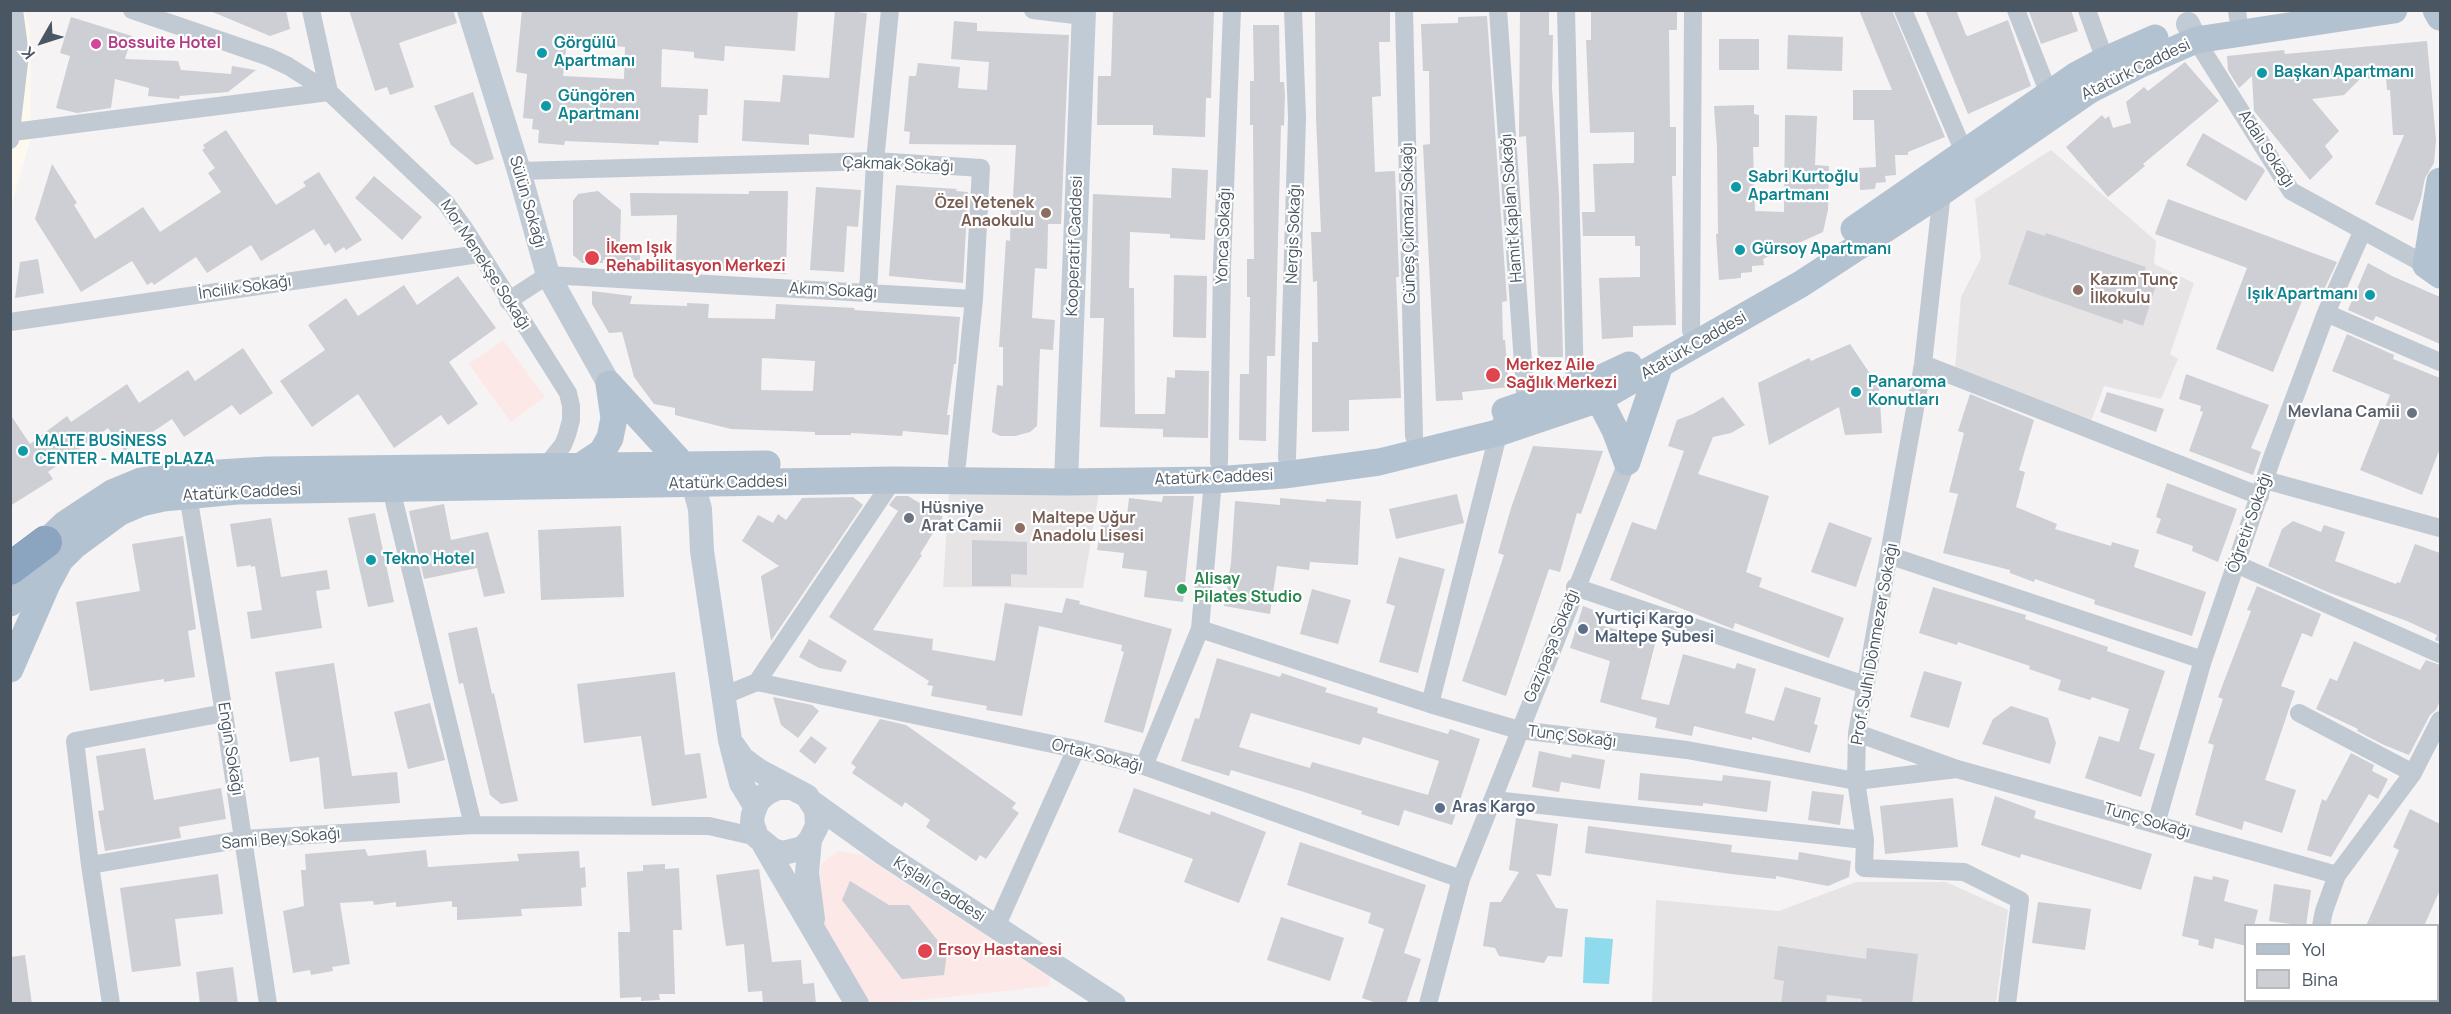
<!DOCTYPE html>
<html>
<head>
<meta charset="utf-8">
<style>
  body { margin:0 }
  #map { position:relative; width:2451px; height:1014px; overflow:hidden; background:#f5f3f3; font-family:Manrope,sans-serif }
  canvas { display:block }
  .frame { position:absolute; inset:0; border:12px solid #4a5661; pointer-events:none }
  .legend { position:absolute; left:2244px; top:924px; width:195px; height:78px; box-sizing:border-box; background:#fff; border:2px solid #b7bbc0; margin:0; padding:8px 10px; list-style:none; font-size:18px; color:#4a5661 }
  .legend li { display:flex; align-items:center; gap:12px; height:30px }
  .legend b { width:30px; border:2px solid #b7bbc0 }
  .north { position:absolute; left:12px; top:12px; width:60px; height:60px; -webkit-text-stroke:4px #fff; paint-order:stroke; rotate:231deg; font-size:16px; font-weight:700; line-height:24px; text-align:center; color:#4a5661 }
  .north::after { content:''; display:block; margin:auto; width:21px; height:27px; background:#4a5661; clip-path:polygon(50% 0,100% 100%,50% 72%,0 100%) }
</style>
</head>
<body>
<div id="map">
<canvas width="2451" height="1014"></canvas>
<div class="frame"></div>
<ul class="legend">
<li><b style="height:8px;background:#b3c2d1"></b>Yol</li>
<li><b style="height:16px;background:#cdcfd5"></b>Bina</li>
</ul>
<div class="north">K</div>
</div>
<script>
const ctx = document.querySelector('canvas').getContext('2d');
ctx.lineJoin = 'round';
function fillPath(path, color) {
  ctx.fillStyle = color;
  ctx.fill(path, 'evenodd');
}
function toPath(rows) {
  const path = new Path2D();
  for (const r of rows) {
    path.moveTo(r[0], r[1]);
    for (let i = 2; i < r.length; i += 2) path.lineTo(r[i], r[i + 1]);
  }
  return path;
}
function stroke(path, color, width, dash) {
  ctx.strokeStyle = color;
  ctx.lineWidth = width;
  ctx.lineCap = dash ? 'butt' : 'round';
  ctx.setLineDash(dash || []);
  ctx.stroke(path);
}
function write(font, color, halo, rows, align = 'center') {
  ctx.font = font + ' Manrope,sans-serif';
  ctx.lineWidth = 4.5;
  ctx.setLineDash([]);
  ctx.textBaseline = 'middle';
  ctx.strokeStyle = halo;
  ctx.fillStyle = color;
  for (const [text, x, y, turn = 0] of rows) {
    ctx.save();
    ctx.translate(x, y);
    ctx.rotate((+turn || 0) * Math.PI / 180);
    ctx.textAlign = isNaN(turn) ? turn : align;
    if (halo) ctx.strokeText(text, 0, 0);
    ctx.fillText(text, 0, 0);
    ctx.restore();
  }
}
fillPath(toPath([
  [11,11,24,11,30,29,31,138,11,206]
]), '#fdf9ef');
fillPath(toPath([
  [2051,150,2156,241,2154,264,2194,283,2170,354,2178,359,2161,399,2104,386,2090,424,1955,370,1961,297,1981,258,1975,199],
  [949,491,1099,492,1083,588,943,587],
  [1856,882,1946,882,2008,910,1996,1003,1652,1004,1656,900,1779,911]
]), '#e6e4e5');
fillPath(toPath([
  [503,340,545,397,511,422,469,364],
  [838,851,862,855,1050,977,1049,986,892,1003,869,1003,824,925,819,898,821,864]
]), '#fce8e6');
fillPath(toPath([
  [1585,937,1613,939,1609,984,1583,983]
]), '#90daee');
fillPath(toPath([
  [208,10,286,10,290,29,270,36],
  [349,10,453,10,457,23,399,43,414,87,390,95,387,87,375,91],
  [522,10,798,10,795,51,725,46,724,61,694,58,694,52,662,49,661,87,708,89,707,115,699,115,698,143,659,141,659,145,565,141,564,145,538,143,539,130,532,129,533,119,523,118,527,74,516,72],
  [567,41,625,47,624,79,563,76],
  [835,10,867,13,854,138,809,134,809,145,742,141,744,100,780,102,783,75,829,78],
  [1113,10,1214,10,1211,98,1206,98,1205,137,1153,135,1153,125,1097,125,1098,76,1111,76],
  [1315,10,1390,10,1390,42,1379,42,1381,96,1372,97,1375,172,1395,171,1399,277,1396,277,1401,398,1349,400,1349,431,1312,432,1312,342,1318,342,1317,281,1313,282,1311,232,1321,232,1316,118],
  [1520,10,1549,10,1549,35,1553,35,1552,88,1559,195,1563,357,1538,357,1526,136,1519,137],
  [1591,10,1677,10,1677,30,1669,30,1670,127,1676,127,1676,176,1672,176,1676,325,1633,326,1633,337,1602,339,1599,278,1640,277,1640,246,1635,246,1635,236,1583,236,1582,212,1595,212,1593,164,1634,163,1634,132,1590,133,1586,40,1591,40],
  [1859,10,1892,10,1945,137,1908,152,1908,155,1895,155,1896,175,1885,176,1886,182,1876,183,1875,189,1860,190,1859,168,1876,167,1874,120,1853,120,1853,90,1892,90],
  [1925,10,1956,10,1966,35,1968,36,2008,20,2031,86,1968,114],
  [2032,10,2071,10,2078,31,2041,44,2029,12],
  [1487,16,1507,301,1502,302,1503,340,1505,340,1509,387,1462,392,1463,400,1436,401,1423,145,1430,144,1429,71,1423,71,1421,24,1458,23,1458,17],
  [71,17,132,36,125,59,178,61,181,70,231,74,232,66,256,70,228,92,180,96,179,99,148,96,149,88,115,79,111,108,77,113,56,108,70,56,60,53],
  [954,21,977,23,977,31,1069,35,1061,224,1048,224,1047,269,1035,268,1032,318,1055,320,1053,350,1040,349,1037,426,1030,432,1015,436,1000,436,992,432,997,385,1003,386,1003,347,999,347,1006,240,1010,241,1011,197,1013,197,1016,145,909,144,910,132,904,131,909,76,916,76,918,63,960,67,958,88,987,90,989,62,951,59],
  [1253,25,1279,25,1280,82,1284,82,1285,95,1284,126,1281,125,1275,356,1267,356,1266,441,1239,440,1240,374,1249,374,1250,297,1247,297,1247,259,1254,259,1253,125,1250,125,1250,81,1254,81],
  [1788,35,1843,37,1842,71,1787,69],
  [1719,39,1759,39,1759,70,1719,70],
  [2427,41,2436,140,2434,163,2425,178,2421,198,2413,221,2375,204,2404,135,2393,135,2390,90,2387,90,2386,77,2360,79,2344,95,2312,99,2339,131,2325,146,2333,157,2310,180,2254,111,2252,76,2239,88,2228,70,2227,56,2284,50,2285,54],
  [2185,62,2219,101,2143,164,2145,166,2108,197,2066,147,2102,115,2105,119,2109,116,2113,128,2131,123,2126,102,2144,87,2148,91],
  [473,92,494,159,476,165,451,145,434,106],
  [1754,105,1754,114,1759,115,1759,147,1753,147,1755,211,1784,212,1785,115,1817,116,1815,165,1829,166,1828,210,1823,232,1763,259,1764,265,1752,266,1752,272,1741,273,1741,278,1719,280,1716,234,1718,234,1717,147,1714,106],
  [226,130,276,205,306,186,303,182,319,172,362,240,346,250,344,247,335,253,329,243,325,246,314,229,261,261,251,245,207,273,196,257,154,285,152,282,147,285,132,261,81,292,35,219,52,164,77,203,74,205,95,239,143,207,160,232,221,192,208,173,215,168,202,150,205,148,203,145],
  [2203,133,2263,168,2265,171,2246,201,2186,165],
  [1172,168,1208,170,1205,240,1170,238,1170,234,1130,232,1129,288,1134,288,1135,414,1165,414,1167,377,1175,378,1175,370,1209,371,1208,438,1163,437,1163,429,1100,427,1104,318,1090,318,1093,194,1171,198],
  [374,176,422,217,402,240,355,198],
  [896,185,957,189,956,191,968,192,963,283,889,276],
  [816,187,861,190,858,227,847,226,844,272,810,270],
  [598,191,621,210,620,244,640,245,640,261,603,260,603,263,582,263,573,255,573,201,578,194],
  [749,191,788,191,786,274,712,269,712,266,676,264,677,215,631,216,630,193,749,194],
  [2168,199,2337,262,2321,296,2306,291,2273,372,2216,349,2247,268,2155,234],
  [2027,230,2045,236,2046,233,2146,267,2145,270,2159,276,2143,326,2124,319,2122,324,2008,284],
  [38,259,44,293,15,298,20,262],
  [2368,263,2392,276,2440,297,2440,344,2376,316,2373,321,2348,310],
  [1174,275,1207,276,1206,338,1173,337],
  [458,276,496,328,449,362,478,404,448,425,441,415,394,448,358,394,312,427,280,381,325,350,308,325,346,298,358,316,404,285,417,305],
  [592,291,632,296,630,304,687,306,687,303,709,304,708,318,775,319,776,304,855,308,854,310,960,317,956,364,954,364,947,415,950,415,948,435,903,431,902,436,851,433,851,435,815,435,815,432,731,429,675,415,675,408,654,404,634,377,622,332,609,333,592,304],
  [762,358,815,361,813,391,761,390],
  [2347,334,2394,355,2393,359,2440,378,2440,448,2422,495,2360,470,2390,395,2332,371],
  [1850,344,1879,387,1882,433,1845,435,1839,407,1769,445,1758,383,1809,358,1811,361],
  [243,348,273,393,240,415,232,405,184,437,172,419,124,451,108,428,48,472,53,479,10,506,10,414,30,444,67,416,71,422,127,384,139,403,188,370,195,381],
  [2186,374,2269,405,2251,448,2261,452,2253,475,2189,451,2203,412,2200,411,2201,406,2179,399],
  [2107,392,2164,409,2156,432,2100,412],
  [1970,394,2034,420,2019,470,2025,472,2016,507,2057,524,2055,529,2111,546,2112,542,2139,550,2134,567,2206,592,2192,636,2094,604,2095,600,2035,579,2034,582,2010,573,2010,570,1943,553,1958,494,1949,492,1964,433,1958,431],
  [1723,397,1745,425,1731,433,1713,437,1698,474,1769,496,1746,572,1762,578,1759,587,1844,618,1829,658,1735,623,1733,629,1610,580,1632,522,1656,530,1684,451,1668,446,1677,420,1693,414],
  [1533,446,1603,451,1581,514,1577,513,1560,572,1549,569,1506,696,1462,681,1504,555,1498,553,1511,508],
  [2167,483,2237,509,2218,562,2192,551,2193,546,2156,533,2161,519,2156,517],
  [1457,494,1464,523,1396,539,1389,509],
  [896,496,908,496,943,517,920,554,922,555,873,630,933,639,932,650,995,661,1005,603,1062,613,1066,598,1080,601,1079,604,1172,629,1143,733,1104,722,1124,652,1121,651,1122,645,1039,626,1022,716,986,710,987,706,931,696,933,686,927,685,929,681,829,617,898,511,889,505],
  [1163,496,1194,496,1183,602,1144,597,1147,571,1122,568,1124,553,1097,550,1103,512,1127,515,1129,498,1162,502],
  [853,497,863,505,771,641,761,576,779,566,742,541,758,515,773,523,778,514,786,520,802,498],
  [1280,498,1326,502,1326,499,1361,501,1358,565,1310,562,1309,570,1277,566,1270,614,1224,606,1231,563,1235,501,1280,505],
  [444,504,451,540,488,532,505,593,484,597,477,568,424,579,409,511],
  [375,513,394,602,368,607,348,518],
  [271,518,281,577,327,570,330,589,316,591,322,628,251,639,247,612,262,610,255,566,251,567,251,565,237,567,230,524],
  [2293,521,2321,532,2324,525,2345,532,2335,561,2396,584,2397,582,2400,583,2415,544,2440,553,2440,642,2435,640,2437,635,2407,621,2330,593,2268,566,2282,529],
  [1829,522,1872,538,1856,587,1811,572],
  [621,526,624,597,541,600,538,530],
  [183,536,196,629,188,631,195,677,164,682,164,679,90,691,76,602,140,591,132,544],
  [972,540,1027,542,1027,575,1011,574,1011,586,972,586],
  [1399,557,1445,569,1418,673,1379,662,1395,606,1386,603],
  [2257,586,2321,614,2312,637,2302,633,2281,686,2295,691,2265,780,2296,790,2282,833,2244,821,2242,830,2195,815,2214,745,2208,743,2223,699,2218,697,2251,611,2247,610],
  [1933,587,2026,615,2025,619,2108,647,2107,651,2165,671,2139,749,2155,754,2141,797,2085,778,2099,736,2119,742,2129,709,2092,697,2090,700,2058,690,2061,680,2029,669,2030,666,1958,642,1957,645,1919,633],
  [1312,589,1351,600,1338,644,1300,634],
  [1583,606,1604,614,1600,625,1656,640,1641,699,1669,705,1683,654,1735,669,1737,663,1756,669,1745,713,1774,721,1785,687,1821,698,1814,724,1818,725,1810,753,1752,737,1752,740,1694,726,1692,736,1655,728,1657,718,1600,702,1610,661,1570,648],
  [477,627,492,694,494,693,518,801,501,804,490,795,463,683,459,684,448,633],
  [809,639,847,661,841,672,819,668,799,657],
  [2354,641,2420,670,2426,660,2440,665,2440,700,2436,710,2430,715,2409,755,2384,745,2357,731,2358,729,2316,709,2330,678,2337,681],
  [1217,658,1280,677,1282,673,1327,688,1325,692,1378,708,1377,713,1448,734,1450,729,1480,739,1452,825,1404,810,1399,826,1361,814,1362,811,1304,792,1231,770,1229,776,1181,761,1195,718,1199,719],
  [1251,713,1360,745,1363,737,1439,761,1428,795,1312,762,1310,768,1239,747],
  [334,663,352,776,397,772,400,803,324,809,319,757,290,762,275,672],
  [1924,671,1962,682,1949,728,1910,717],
  [675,672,685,755,700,753,707,798,652,806,641,736,584,743,577,684],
  [773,697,812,705,819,711,798,738,781,725],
  [430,703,445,760,408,769,394,712],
  [2011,706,2048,718,2056,743,2050,764,1982,744,1993,719],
  [880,719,906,725,1016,803,1012,808,1019,813,986,859,980,855,976,861,926,827,930,820,905,802,902,807,852,773,856,767,851,763],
  [811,736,827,748,815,764,799,751],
  [145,748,154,800,221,788,226,819,179,827,181,838,105,851,98,811,104,810,96,756],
  [1539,751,1571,758,1572,754,1605,760,1600,789,1561,782,1559,792,1532,787],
  [2351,753,2374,765,2372,771,2388,779,2378,799,2369,794,2331,857,2307,850,2322,799,2326,801],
  [1640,773,1722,781,1723,775,1771,781,1767,812,1703,803,1703,806,1638,800],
  [1134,788,1210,815,1211,811,1266,832,1239,903,1184,882,1193,859,1118,832],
  [1812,791,1844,795,1840,825,1808,820],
  [1995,796,2036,811,2034,818,2152,854,2141,890,2021,854,2020,858,1981,845],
  [1953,798,1958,847,1885,854,1880,806],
  [2410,809,2440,824,2440,890,2424,926,2366,926,2399,850,2393,847],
  [1516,818,1558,824,1551,876,1536,874,1556,908,1568,909,1562,957,1548,956,1544,963,1499,956,1495,948,1483,946,1490,902,1501,902,1519,872,1509,870],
  [1588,826,1732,845,1731,852,1798,860,1799,852,1851,861,1849,877,1828,886,1776,876,1776,879,1731,874,1585,853],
  [1300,842,1426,885,1404,953,1421,959,1406,1004,1380,1004,1362,998,1384,929,1368,923,1371,913,1287,885],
  [365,849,368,856,426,850,428,867,519,861,517,854,579,851,580,868,585,867,586,887,581,888,582,906,521,909,522,916,457,920,457,907,452,907,452,901,396,907,396,902,374,905,373,901,340,903,350,964,332,967,333,971,311,975,310,970,293,973,283,911,304,906,301,870,306,870,305,854],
  [665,864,665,869,679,868,682,930,673,930,675,994,659,994,660,1000,641,1001,641,997,620,998,618,932,630,932,627,872,643,871,643,865],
  [759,869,772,962,801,960,803,984,814,983,816,1004,763,1004,762,991,748,992,744,944,726,946,716,875],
  [218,874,223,914,175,919,181,966,132,972,120,888],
  [2194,876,2212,880,2213,876,2229,880,2224,901,2258,910,2254,926,2246,926,2246,946,2215,938,2213,949,2198,945,2199,940,2182,936],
  [850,881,889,905,909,905,947,952,944,975,902,979,842,900],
  [2274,884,2311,890,2306,926,2269,921],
  [2038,902,2091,909,2085,950,2032,943],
  [1281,917,1344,938,1330,981,1267,960],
  [1778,946,1866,959,1867,948,1918,954,1912,1004,1861,1004,1862,999,1827,995,1826,1004,1781,1004,1784,981,1774,979],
  [25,955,32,1004,10,1004,10,957],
  [233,967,238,1004,200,1004,196,972]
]), '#cdcfd5');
const highway = toPath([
  [10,569,46,542]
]);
stroke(highway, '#7690ad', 33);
stroke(toPath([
  [132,10,269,57,288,66,329,92,446,203,466,231,568,393,571,406,571,420,567,435,563,445,545,467],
  [311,10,329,92],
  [1033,10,1083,16],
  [1404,10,1414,436],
  [1498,10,1526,405],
  [1566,10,1575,387],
  [1903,10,1964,152],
  [2016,10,2049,94],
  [2087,10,2105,60],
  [2237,10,2238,18],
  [2196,40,2291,191,2426,265],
  [13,132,329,92],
  [10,140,20,54,14,10],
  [519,171,875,161,981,168,974,299,957,464],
  [1942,192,1923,364,1857,733,1856,781,1865,840,1864,868,1964,872,2020,900,2007,1004],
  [868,293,875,161,890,10],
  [508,301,548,275,974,299],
  [2326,313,2440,362],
  [10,322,479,254],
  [1691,331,1693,10],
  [1923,364,2260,496],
  [1287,458,1297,118,1293,10],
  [1219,462,1222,265,1232,10],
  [2265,480,2440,528],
  [391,489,473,825],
  [188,495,224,713,268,1004],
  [1891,556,2203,660],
  [2236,564,2440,654],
  [1575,587,1865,685],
  [1200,629,1430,704,1519,730,1687,750,1856,781,1957,769],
  [757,682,893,480],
  [723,696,757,682,1076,749,1144,766,1461,879],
  [1430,704,1501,423],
  [2299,713,2413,773],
  [1857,733,1957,769,2337,875],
  [1144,766,1200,629,1213,480],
  [1494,800,1865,840],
  [2156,824,2203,660,2272,458,2326,313,2363,230],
  [90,865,244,839,473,825,709,826,757,837],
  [2321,926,2324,911,2337,875,2413,773,2440,720],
  [996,927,1076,749],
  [111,1004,90,865,75,741,224,713],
  [1428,1004,1461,879,1627,462],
  [2314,1004,2314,1000]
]), '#c1cad2', 18);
stroke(toPath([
  [469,10,519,171,548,275,609,384],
  [2188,24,2196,40],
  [1066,482,1084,10],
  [693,483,700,509,702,551,730,740,741,783,755,806],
  [733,745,743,759,758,770,807,796,816,810,817,826,810,840,803,848,783,853,773,850,757,837,752,822,753,814,758,801,767,793,778,788,790,788],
  [813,803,884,854,1114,1004],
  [810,840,807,873,813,919],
  [764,845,857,1004]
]), '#c1cbd6', 24);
stroke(toPath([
  [2436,10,2440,17],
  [2440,181,2426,265,2440,275],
  [1854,229,2075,76,2105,60,2155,38],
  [1599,382,1599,399,1615,430,1627,462],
  [609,384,683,465,687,473],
  [1505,411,1599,379,1629,365],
  [1627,462,1660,365],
  [581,466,602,452,610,438,614,418,609,384],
  [10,603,32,559,46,542,65,524,112,493,141,481,171,476,267,470,767,464],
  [10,669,47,584,60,560,74,546,120,512,141,503,163,498,237,491,893,480,1066,482,1213,480,1284,475,1379,462,1501,432,1599,399,1801,284,1942,192,2090,90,2139,65,2196,40,2394,10]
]), '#b3c2d1', 27);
stroke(highway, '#8ba5c1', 32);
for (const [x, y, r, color] of [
  [96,44,6,"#d1479c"],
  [542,53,6,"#0f9aa8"],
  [2262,73,6,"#0f9aa8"],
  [546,106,6,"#0f9aa8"],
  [1736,187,6,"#0f9aa8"],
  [1046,213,6,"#8d6e63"],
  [1740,250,6,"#0f9aa8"],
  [592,258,8,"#e0444e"],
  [2078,290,6,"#8d6e63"],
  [2370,295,6,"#0f9aa8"],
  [1493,375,8,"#e0444e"],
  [1856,392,6,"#0f9aa8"],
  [2412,413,6,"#6b7280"],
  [23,451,6,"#0f9aa8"],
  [909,518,6,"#6b7280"],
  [1020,528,6,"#8d6e63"],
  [371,560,6,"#0f9aa8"],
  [1182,589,6,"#2e9e5b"],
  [1583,629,6,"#5c6f8a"],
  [1440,808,6,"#5c6f8a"],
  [925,951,8,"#e0444e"]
]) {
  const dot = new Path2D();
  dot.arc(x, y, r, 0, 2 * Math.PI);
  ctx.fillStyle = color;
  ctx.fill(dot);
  stroke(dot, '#fff', 2);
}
write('bold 16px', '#b23c85', '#fff', [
  ["Bossuite Hotel",108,44]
], 'left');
write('bold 16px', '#0d838f', '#fff', [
  ["Görgülü",554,44],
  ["Apartmanı",554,62],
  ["Başkan Apartmanı",2274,73],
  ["Güngören",558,97],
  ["Apartmanı",558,115],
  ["Sabri Kurtoğlu",1748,178],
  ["Apartmanı",1748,196],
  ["Gürsoy Apartmanı",1752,250],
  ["Işık Apartmanı",2358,295,"right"],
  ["Panaroma",1868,383],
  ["Konutları",1868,401],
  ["MALTE BUSİNESS",35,442],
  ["CENTER - MALTE pLAZA",35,460],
  ["Tekno Hotel",383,560]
], 'left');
write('16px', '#4a5661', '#fff', [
  ["Atatürk Caddesi",2136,70,-26],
  ["Adalı Sokağı",2266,149,57],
  ["Çakmak Sokağı",898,165,2],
  ["Sülün Sokağı",527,202,74],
  ["Hamit Kaplan Sokağı",1512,208,-94],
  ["Güneş Çıkmazı Sokağı",1409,223,-91],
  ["Nergis Sokağı",1294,234,-88],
  ["Yonca Sokağı",1224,236,-88],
  ["Kooperatif Caddesi",1075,246,-88],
  ["Mor Menekşe Sokağı",485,265,57],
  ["İncilik Sokağı",245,288,-8],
  ["Akım Sokağı",833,291,3],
  ["Atatürk Caddesi",1694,346,-30],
  ["Atatürk Caddesi",1214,478,-2],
  ["Atatürk Caddesi",728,483,-1],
  ["Atatürk Caddesi",242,493,-3],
  ["Öğretir Sokağı",2250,523,-71],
  ["Prof. Sulhi Dönmezer Sokağı",1875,644,-80],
  ["Gazipaşa Sokağı",1552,646,-68],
  ["Tunç Sokağı",1572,737,7],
  ["Engin Sokağı",230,749,81],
  ["Ortak Sokağı",1097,756,14],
  ["Tunç Sokağı",2147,821,16],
  ["Sami Bey Sokağı",281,839,-5],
  ["Kışlalı Caddesi",939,890,33]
]);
write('bold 16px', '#785e54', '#fff', [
  ["Özel Yetenek",1034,204,"right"],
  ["Anaokulu",1034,222,"right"],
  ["Kazım Tunç",2090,281],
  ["İlkokulu",2090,299],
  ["Maltepe Uğur",1032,519],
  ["Anadolu Lisesi",1032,537]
], 'left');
write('bold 16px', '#be3a42', '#fff', [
  ["İkem Işık",606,249],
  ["Rehabilitasyon Merkezi",606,267],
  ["Merkez Aile",1506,366],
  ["Sağlık Merkezi",1506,384],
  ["Ersoy Hastanesi",938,951]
], 'left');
write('bold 16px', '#5b616d', '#fff', [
  ["Mevlana Camii",2400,413],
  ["Hüsniye",921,509,"left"],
  ["Arat Camii",921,527,"left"]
], 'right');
write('bold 16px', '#27864d', '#fff', [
  ["Alisay",1194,580],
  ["Pilates Studio",1194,598]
], 'left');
write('bold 16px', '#4e5e75', '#fff', [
  ["Yurtiçi Kargo",1595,620],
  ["Maltepe Şubesi",1595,638],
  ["Aras Kargo",1452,808]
], 'left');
</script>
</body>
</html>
